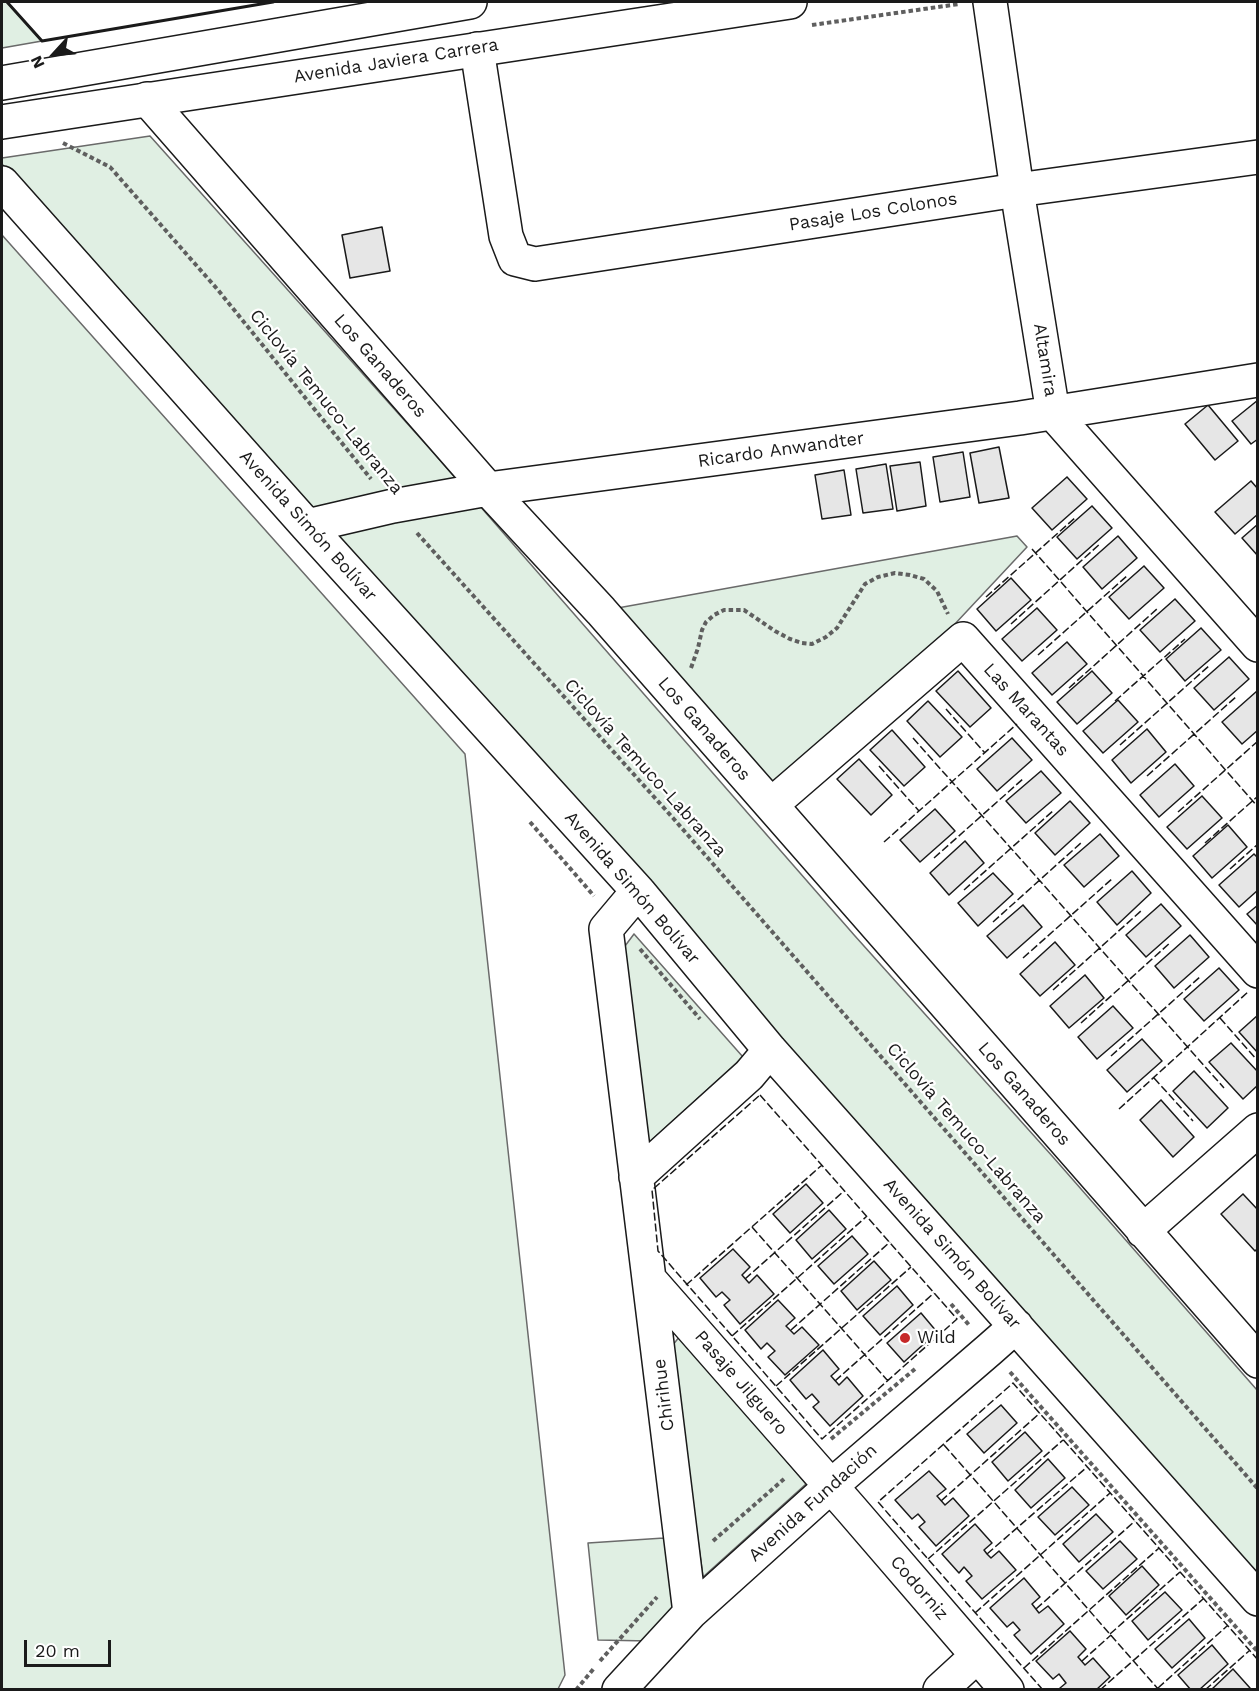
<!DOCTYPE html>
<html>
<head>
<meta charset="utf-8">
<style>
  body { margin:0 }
  #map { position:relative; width:1259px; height:1691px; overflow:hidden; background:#fff; font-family:"Work Sans",sans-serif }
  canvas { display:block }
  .frame { position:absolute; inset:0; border:3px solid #1a1a1a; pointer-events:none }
  .north { position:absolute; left:24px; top:24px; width:60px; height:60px; -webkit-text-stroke:4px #fff; paint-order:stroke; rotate:244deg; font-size:16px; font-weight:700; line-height:24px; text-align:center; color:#1a1a1a }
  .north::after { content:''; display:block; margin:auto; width:21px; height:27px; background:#1a1a1a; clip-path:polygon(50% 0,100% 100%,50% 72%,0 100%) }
  .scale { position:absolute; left:24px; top:1640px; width:87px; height:27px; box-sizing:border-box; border:3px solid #1a1a1a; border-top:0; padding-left:8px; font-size:18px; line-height:21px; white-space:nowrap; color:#1a1a1a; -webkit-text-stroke:4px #fff; paint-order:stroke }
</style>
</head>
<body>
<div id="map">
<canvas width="1259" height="1691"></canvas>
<div class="frame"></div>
<div class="north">N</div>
<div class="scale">20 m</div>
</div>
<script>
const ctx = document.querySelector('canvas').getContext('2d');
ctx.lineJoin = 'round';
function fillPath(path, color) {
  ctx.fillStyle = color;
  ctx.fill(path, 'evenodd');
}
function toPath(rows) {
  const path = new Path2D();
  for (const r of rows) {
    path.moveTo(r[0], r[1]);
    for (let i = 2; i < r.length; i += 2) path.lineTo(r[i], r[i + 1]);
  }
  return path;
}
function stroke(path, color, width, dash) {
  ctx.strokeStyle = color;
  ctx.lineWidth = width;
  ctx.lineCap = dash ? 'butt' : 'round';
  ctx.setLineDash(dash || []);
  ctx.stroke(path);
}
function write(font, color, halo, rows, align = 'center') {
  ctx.font = font + ' "Work Sans",sans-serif';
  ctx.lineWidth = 4.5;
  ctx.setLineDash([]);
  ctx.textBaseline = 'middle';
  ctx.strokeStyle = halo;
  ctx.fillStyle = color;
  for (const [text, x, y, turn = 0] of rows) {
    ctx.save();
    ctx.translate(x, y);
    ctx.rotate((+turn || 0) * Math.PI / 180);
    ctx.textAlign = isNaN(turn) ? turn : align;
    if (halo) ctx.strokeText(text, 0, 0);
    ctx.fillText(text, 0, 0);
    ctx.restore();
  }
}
const green = toPath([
  [2,2,7,2,42,41,2,48,2,2],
  [150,136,431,450,855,936,1053,1157,1257,1390,1257,1580,999,1282,2,164,2,158,150,136],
  [2,235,465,754,565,1675,558,1689,2,1689,2,235],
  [1017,536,1027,547,953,626,771,805,601,611,1017,536],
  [634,934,743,1057,644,1147,622,950,634,934],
  [680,1336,806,1484,703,1577,672,1346,680,1336],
  [664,1538,679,1599,649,1641,598,1640,588,1543,664,1538]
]);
fillPath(green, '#e0efe3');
stroke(green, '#6a6a6a', 1.5);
const building = toPath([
  [382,227,390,271,350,278,342,235,382,227],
  [1258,400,1258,439,1251,444,1232,421,1258,400],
  [1208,405,1238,441,1215,460,1185,424,1208,405],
  [999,447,1009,498,979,503,970,453,999,447],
  [963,452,970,497,940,502,933,457,963,452],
  [920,462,926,506,897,511,890,466,920,462],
  [886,464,893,509,863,513,856,469,886,464],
  [844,470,851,515,822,519,815,475,844,470],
  [1067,477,1087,499,1052,530,1032,508,1067,477],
  [1251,481,1258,489,1258,514,1235,534,1215,512,1251,481],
  [1092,506,1112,528,1077,559,1057,537,1092,506],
  [1258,524,1258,556,1242,538,1258,524],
  [1118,536,1137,558,1102,589,1083,567,1118,536],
  [1144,566,1164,588,1129,619,1109,597,1144,566],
  [1011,578,1031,600,996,631,977,609,1011,578],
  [1175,599,1195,621,1160,652,1140,630,1175,599],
  [1037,608,1057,630,1022,661,1002,639,1037,608],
  [1201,628,1221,650,1185,681,1166,659,1201,628],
  [1067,642,1087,664,1052,695,1032,673,1067,642],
  [1229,657,1249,679,1214,710,1194,688,1229,657],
  [958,671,991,708,970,727,936,691,958,671],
  [1092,671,1112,693,1077,724,1057,702,1092,671],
  [1257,691,1258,730,1242,744,1222,722,1257,691],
  [1118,700,1138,722,1103,753,1083,731,1118,700],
  [928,701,962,737,940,757,907,721,928,701],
  [1147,729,1166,752,1131,783,1112,760,1147,729],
  [892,730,925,767,904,786,870,750,892,730],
  [1012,738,1032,760,997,791,977,769,1012,738],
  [859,759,892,795,871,815,837,779,859,759],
  [1175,764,1194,786,1159,817,1140,795,1175,764],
  [1041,771,1061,793,1026,823,1006,801,1041,771],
  [1202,796,1222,818,1187,849,1167,827,1202,796],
  [1070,801,1090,823,1055,855,1035,833,1070,801],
  [935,809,955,831,920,862,900,840,935,809],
  [1228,825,1247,847,1212,878,1193,856,1228,825],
  [1100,834,1119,856,1084,887,1064,865,1100,834],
  [965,841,984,863,949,895,930,873,965,841],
  [1254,854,1258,858,1258,890,1239,907,1219,885,1254,854],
  [1132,871,1151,893,1117,925,1097,902,1132,871],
  [993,873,1013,894,978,926,958,903,993,873],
  [1161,904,1181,926,1146,957,1126,935,1161,904],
  [1023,905,1042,927,1007,958,987,936,1023,905],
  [1258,905,1258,926,1247,914,1258,905],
  [1190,935,1209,957,1174,988,1155,966,1190,935],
  [1055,942,1075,965,1040,996,1020,974,1055,942],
  [1219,968,1239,990,1204,1021,1184,999,1219,968],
  [1085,975,1104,998,1069,1028,1050,1006,1085,975],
  [1113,1006,1133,1028,1097,1059,1078,1037,1113,1006],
  [1258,1015,1258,1053,1239,1032,1258,1015],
  [1142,1039,1162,1061,1127,1092,1107,1070,1142,1039],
  [1231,1043,1258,1072,1258,1085,1243,1099,1209,1062,1231,1043],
  [1194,1071,1228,1108,1207,1128,1173,1091,1194,1071],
  [1161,1100,1194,1137,1173,1157,1140,1120,1161,1100],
  [806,1184,823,1203,790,1233,773,1214,806,1184],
  [1243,1194,1258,1210,1258,1248,1255,1251,1221,1214,1243,1194],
  [829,1210,846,1229,812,1259,796,1240,829,1210],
  [852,1236,868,1254,834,1284,818,1266,852,1236],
  [733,1249,750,1267,742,1275,749,1283,757,1275,774,1294,740,1324,724,1305,730,1300,722,1292,716,1297,700,1278,733,1249],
  [874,1261,891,1280,857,1310,841,1291,874,1261],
  [897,1286,913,1305,880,1335,863,1316,897,1286],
  [778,1300,795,1318,786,1326,794,1334,802,1327,819,1345,785,1375,768,1357,775,1351,767,1343,761,1349,745,1330,778,1300],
  [921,1313,937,1332,904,1362,887,1343,921,1313],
  [823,1350,839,1369,831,1376,839,1385,847,1377,863,1396,830,1426,813,1407,819,1402,812,1394,806,1399,790,1380,823,1350],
  [1001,1405,1017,1423,984,1453,967,1434,1001,1405],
  [1025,1432,1042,1451,1008,1481,992,1462,1025,1432],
  [1048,1459,1065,1478,1031,1508,1015,1490,1048,1459],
  [929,1471,946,1489,937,1496,945,1505,953,1498,969,1516,936,1546,919,1527,925,1522,918,1514,912,1519,895,1500,929,1471],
  [1072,1487,1089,1505,1055,1535,1038,1517,1072,1487],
  [1096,1514,1113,1532,1079,1562,1063,1544,1096,1514],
  [975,1524,992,1543,984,1550,987,1554,991,1558,999,1551,1016,1570,982,1599,966,1581,972,1576,964,1567,959,1573,942,1554,975,1524],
  [1120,1541,1137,1559,1103,1589,1086,1571,1120,1541],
  [1142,1566,1159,1585,1126,1615,1109,1596,1142,1566],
  [1024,1578,1040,1597,1032,1604,1039,1613,1048,1606,1064,1624,1031,1654,1014,1635,1020,1630,1013,1622,1007,1627,990,1608,1024,1578],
  [1165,1592,1182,1610,1148,1640,1132,1621,1165,1592],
  [1189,1619,1205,1638,1172,1668,1155,1649,1189,1619],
  [1070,1631,1086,1649,1078,1657,1085,1665,1093,1658,1110,1677,1096,1690,1061,1690,1060,1688,1066,1683,1059,1674,1053,1679,1036,1661,1070,1631],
  [1212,1645,1228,1664,1199,1690,1191,1690,1178,1675,1212,1645],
  [1233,1669,1250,1688,1248,1690,1211,1690,1233,1669]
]);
fillPath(building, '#e6e6e6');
stroke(building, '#1a1a1a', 1.5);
const minor = toPath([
  [990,2,1017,190,1053,413,1258,645],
  [477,49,506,236,515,259,535,264,1017,190,1258,157],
  [147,99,488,489,601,611,1258,1361],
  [2,183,307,526,638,891,770,1050,1258,1599],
  [307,526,393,506,488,489,1020,418,1258,380],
  [771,805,963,639,1258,971],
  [638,891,606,929,690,1613],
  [636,1177,749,1075,770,1050],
  [1143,1231,1258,1130],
  [650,1280,851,1509,1007,1690],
  [619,1690,690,1613,831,1486,990,1349,1016,1326],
  [940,1690,977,1656]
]);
const major = toPath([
  [2,83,470,2],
  [2,122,790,2]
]);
stroke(minor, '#1a1a1a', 36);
stroke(major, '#1a1a1a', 36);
stroke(toPath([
  [812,25,959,4],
  [63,143,110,167,218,290,371,479],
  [417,533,673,818,1258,1489],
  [691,668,698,648,702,630,706,622,714,615,724,610,744,610,775,631,790,639,802,643,812,644,826,637,837,628,865,584,878,577,895,573,910,575,924,579,937,591,948,614],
  [530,822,594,896],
  [640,949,700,1019],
  [951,1304,969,1325],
  [1010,1372,1258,1652],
  [831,1439,915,1369],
  [713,1541,784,1479],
  [600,1661,657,1597],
  [576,1690,595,1667]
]), '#5f5f5f', 4, [4.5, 3]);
stroke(minor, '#fff', 33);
stroke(major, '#fff', 33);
stroke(toPath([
  [1032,549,1258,807],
  [986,597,1076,517],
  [1011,624,1101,543],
  [1038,655,1128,575],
  [1069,688,1158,608],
  [1115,701,1185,639],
  [946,709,985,753],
  [913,738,1224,1088],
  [1120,745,1210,665],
  [879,766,919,811],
  [1147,776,1237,696],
  [1178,812,1258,741],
  [884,842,1017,724],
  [1205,843,1258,796],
  [934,858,1024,778],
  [1230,869,1258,844],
  [964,890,1054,810],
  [1257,901,1258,900],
  [993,922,1082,842],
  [1023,958,1113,878],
  [1053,990,1142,910],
  [1220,1018,1257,1060],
  [1081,1023,1171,942],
  [1111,1056,1201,976],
  [1154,1078,1193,1121],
  [760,1095,957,1319,822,1439,658,1251,652,1190,760,1095],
  [1119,1109,1249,991],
  [752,1227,888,1381],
  [745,1279,844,1191],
  [686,1285,822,1165],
  [791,1330,890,1242],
  [732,1336,867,1216],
  [835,1381,934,1293],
  [776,1386,911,1267],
  [944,1445,1159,1690],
  [941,1501,1040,1413],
  [987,1554,1087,1467],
  [928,1559,1063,1440],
  [1036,1609,1135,1521],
  [975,1613,1110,1493],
  [1110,1634,1180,1572],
  [1082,1661,1111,1635],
  [1024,1668,1159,1548],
  [1158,1688,1227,1626],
  [1043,1690,878,1502,1013,1383,1258,1660],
  [1100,1690,1203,1599],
  [1205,1690,1249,1651],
  [1257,1690,1258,1689]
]), '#1a1a1a', 1.5, [8, 3]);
stroke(toPath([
  [7,2,42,41,273,2]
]), '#1a1a1a', 3);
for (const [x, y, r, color] of [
  [905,1338,6,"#c62828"]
]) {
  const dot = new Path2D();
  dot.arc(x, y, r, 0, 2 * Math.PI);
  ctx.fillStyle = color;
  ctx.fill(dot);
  stroke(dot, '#fff', 2);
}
write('18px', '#1a1a1a', '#fff', [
  ["Avenida Javiera Carrera",396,61,-9],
  ["Pasaje Los Colonos",873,212,-9],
  ["Altamira",1045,360,81],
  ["Los Ganaderos",380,366,49],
  ["Ciclovía Temuco-Labranza",326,402,51],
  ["Ricardo Anwandter",781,450,-8],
  ["Avenida Simón Bolívar",308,526,48],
  ["Las Marantas",1026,710,48],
  ["Los Ganaderos",704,729,49],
  ["Ciclovía Temuco-Labranza",645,768,48],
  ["Avenida Simón Bolívar",632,888,49],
  ["Los Ganaderos",1024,1094,49],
  ["Ciclovía Temuco-Labranza",966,1133,49],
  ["Avenida Simón Bolívar",952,1254,48],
  ["Pasaje Jilguero",741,1383,49],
  ["Chirihue",664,1395,-97],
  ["Avenida Fundación",813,1503,-42],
  ["Codorniz",919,1588,49]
]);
write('18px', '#1a1a1a', '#fff', [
  ["Wild",917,1338]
], 'left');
</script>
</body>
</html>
